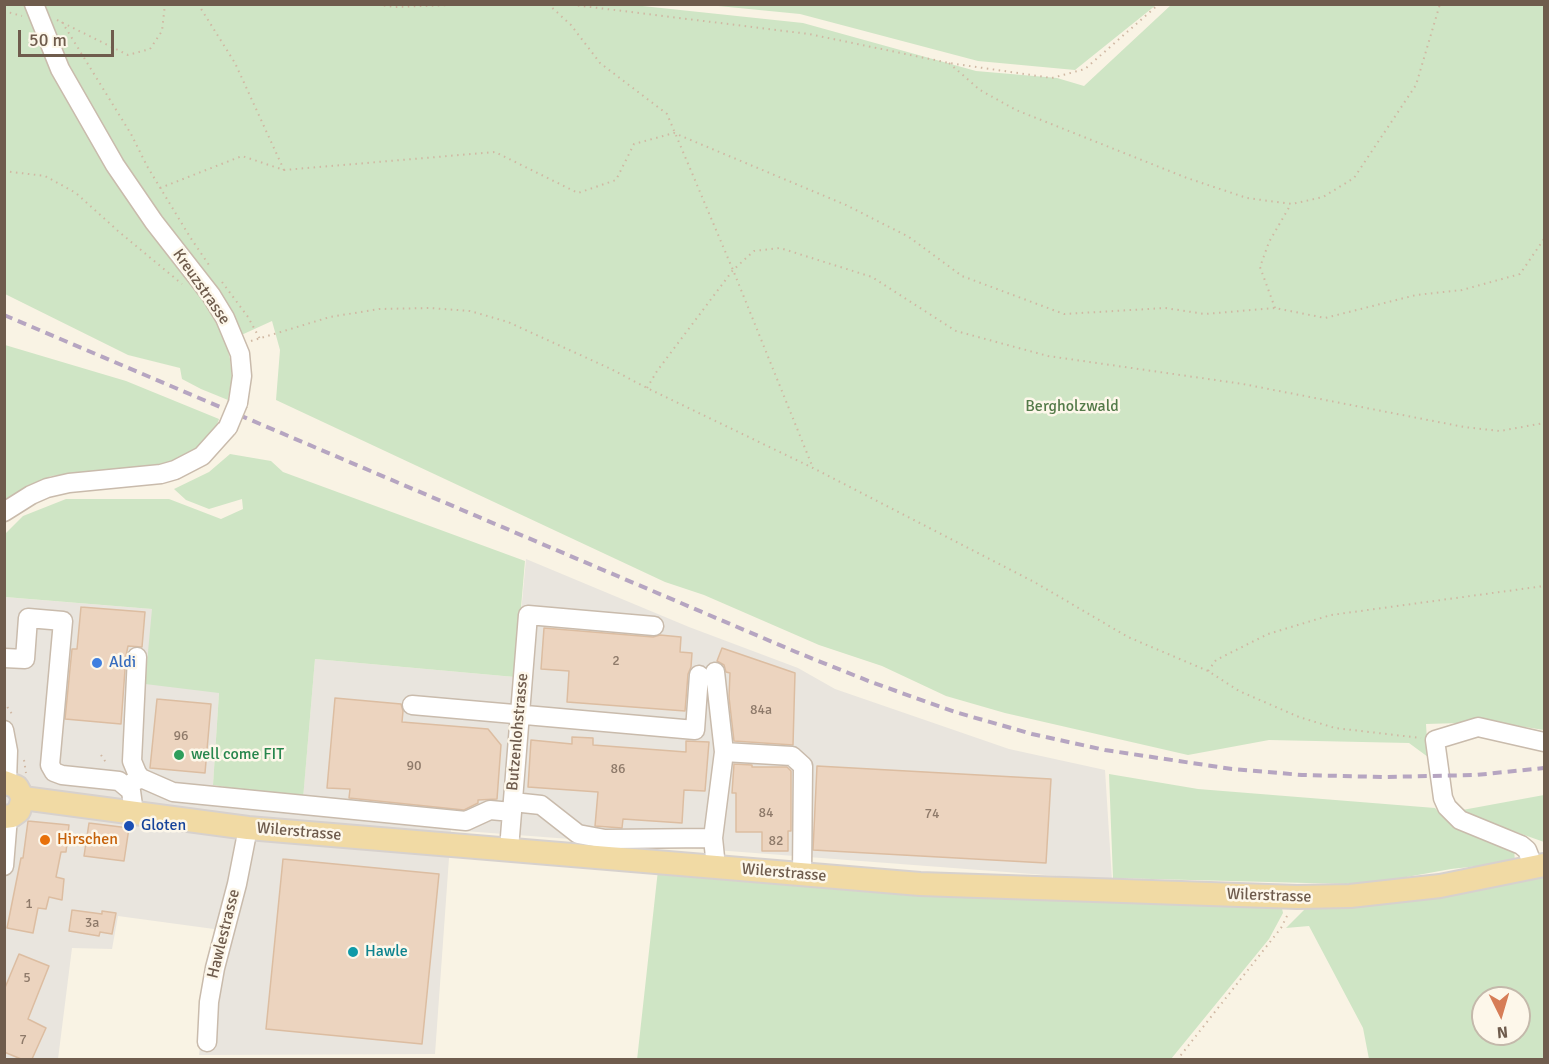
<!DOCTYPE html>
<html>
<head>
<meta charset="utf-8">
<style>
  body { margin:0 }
  #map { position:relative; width:1549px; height:1064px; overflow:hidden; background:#f9f3e4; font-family:Signika,sans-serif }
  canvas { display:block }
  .frame { position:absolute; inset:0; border:6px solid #6f5c4d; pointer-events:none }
  .north { position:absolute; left:1471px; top:986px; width:60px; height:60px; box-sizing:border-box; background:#fdf7ea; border:2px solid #c4b9ab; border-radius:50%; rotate:175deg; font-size:16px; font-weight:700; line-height:24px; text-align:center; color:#6f5c4d }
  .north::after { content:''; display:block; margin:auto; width:21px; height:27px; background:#d67d57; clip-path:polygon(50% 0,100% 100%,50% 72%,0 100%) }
  .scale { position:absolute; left:18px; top:30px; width:96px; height:27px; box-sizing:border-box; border:3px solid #6f5c4d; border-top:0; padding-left:8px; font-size:18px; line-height:21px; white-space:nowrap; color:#6f5c4d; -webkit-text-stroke:4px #fdf7ea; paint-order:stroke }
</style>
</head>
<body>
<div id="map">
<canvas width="1549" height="1064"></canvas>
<div class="frame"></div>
<div class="north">N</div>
<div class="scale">50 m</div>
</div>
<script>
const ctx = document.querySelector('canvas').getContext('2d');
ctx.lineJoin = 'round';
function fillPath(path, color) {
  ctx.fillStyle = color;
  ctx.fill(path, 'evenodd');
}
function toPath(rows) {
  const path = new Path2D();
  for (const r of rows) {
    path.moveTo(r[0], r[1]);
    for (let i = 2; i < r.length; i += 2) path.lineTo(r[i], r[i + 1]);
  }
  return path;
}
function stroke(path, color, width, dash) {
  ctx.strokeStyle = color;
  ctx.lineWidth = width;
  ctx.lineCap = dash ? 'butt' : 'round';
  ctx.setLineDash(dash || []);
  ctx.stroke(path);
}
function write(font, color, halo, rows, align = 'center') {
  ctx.font = font + ' Signika,sans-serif';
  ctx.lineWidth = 5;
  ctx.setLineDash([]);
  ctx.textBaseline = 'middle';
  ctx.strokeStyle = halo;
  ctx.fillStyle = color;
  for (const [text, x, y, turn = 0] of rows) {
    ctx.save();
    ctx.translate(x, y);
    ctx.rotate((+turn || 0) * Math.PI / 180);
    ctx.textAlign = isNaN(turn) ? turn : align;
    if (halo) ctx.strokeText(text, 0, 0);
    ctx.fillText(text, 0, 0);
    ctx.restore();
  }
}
fillPath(toPath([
  [526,559,689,627,798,668,835,689,1009,749,1105,770,1112,880,451,830,435,1054,199,1055,214,929,118,916,112,949,72,948,58,1059,5,1059,4,597,152,609,219,693,213,785,303,798,315,659,515,677]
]), '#e9e5de');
fillPath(toPath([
  [4,5,633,5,803,23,976,71,1057,78,1084,86,1171,5,1544,5,1544,730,1493,722,1426,724,1428,757,1409,743,1269,740,1188,755,1005,713,946,696,882,666,819,645,704,595,665,582,276,400,280,350,272,321,226,342,230,359,232,378,228,400,201,389,182,379,180,368,128,355,5,294],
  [708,5,1156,5,1075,70,978,61,800,14],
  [5,345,126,381,219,419,214,433,192,452,152,469,51,476,5,499],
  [230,454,271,461,283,472,525,561,515,677,315,659,303,799,213,785,219,693,145,684,152,609,5,597,4,535,23,516,66,499,169,499,221,519,243,509,242,499,209,509,186,500,174,489,209,472],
  [1109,774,1198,789,1435,808,1445,818,1514,849,1515,862,1451,869,1390,880,1346,884,1113,878],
  [1544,795,1544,842,1457,811],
  [658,870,1281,904,1283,913,1269,939,1171,1059,637,1060],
  [1544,874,1544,1059,1369,1059,1363,1028,1309,926,1286,928,1306,908,1426,895],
  [1483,998,1519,998,1519,1034,1483,1034]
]), '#cfe5c5');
const building = toPath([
  [81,607,145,612,142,647,128,646,126,656,121,724,65,719,72,649,77,649,81,607],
  [544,628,653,637,660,635,681,637,680,652,692,653,691,667,688,674,685,711,567,702,569,671,541,669,544,628],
  [722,648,795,673,793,745,734,741,729,697,730,673,726,672,724,665,717,661,722,648],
  [335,698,401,704,403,711,402,722,488,729,501,745,497,799,478,800,478,803,464,810,349,798,350,789,327,788,335,698],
  [157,699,211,704,205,773,150,768,157,699],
  [572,737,593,738,593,745,686,752,686,741,709,742,705,791,684,790,682,823,623,819,622,828,595,826,598,792,528,787,531,740,572,744,572,737],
  [734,764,752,765,752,767,787,767,791,771,791,831,788,831,788,851,762,851,762,832,736,832,736,793,732,793,734,764],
  [817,766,1051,779,1046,863,813,850,817,766],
  [28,821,69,825,66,852,61,852,56,877,64,879,62,900,49,897,46,909,38,908,33,933,7,928,21,858,23,858,28,821],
  [89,823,129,828,124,861,84,856,89,823],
  [283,859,439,874,422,1044,266,1029,283,859],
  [72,910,102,914,102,911,116,913,112,934,100,932,99,936,69,931,72,910],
  [19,954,49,966,28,1019,46,1028,32,1059,21,1059,4,1052,4,990,19,954]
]);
fillPath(building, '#ecd4bf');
stroke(building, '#dcbda1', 1.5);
const minor = toPath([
  [34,4,60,69,115,165,154,222,211,295,225,318,240,354,242,376,238,403],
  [4,512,31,495,47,488,69,483,161,474,175,470,202,456,228,427],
  [137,657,132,761,137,773,141,778],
  [4,658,25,659,28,618,63,621,50,765,54,772,62,775,119,781,131,791,134,813],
  [715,672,724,752],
  [412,705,695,730,699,675],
  [4,730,8,751,7,782],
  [126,786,141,778,173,792,466,821,490,810,512,812],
  [513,802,541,805,578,834,605,839,713,838],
  [509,849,528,615,654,626],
  [4,866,8,817],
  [716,867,713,838,724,752,792,756,803,766,802,875],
  [1534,868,1527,850,1521,845,1460,820,1447,807,1443,798,1435,740,1478,727,1544,742],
  [207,1042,209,1002,215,968,237,884,248,828]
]);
const major = toPath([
  [4,782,17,787,23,798,19,811,12,816,4,817],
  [23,798,248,828,920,884,1297,897,1350,896,1440,886,1544,865]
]);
stroke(minor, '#c9bbac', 21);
stroke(major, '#d7d1cd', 26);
stroke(toPath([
  [198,4,235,63,284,170],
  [372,4,395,7,479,4],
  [548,4,571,25,600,63,667,114,733,270,813,468],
  [566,4,809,34,949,63,1052,78,1085,69,1159,4],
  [4,11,22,16],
  [57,20,128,55,150,49,162,31,165,4],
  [62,22,131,134,147,166,190,237,211,268],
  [949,63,980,90,1016,110,1187,178,1247,198,1292,204,1323,197,1354,178,1416,85,1440,4],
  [4,171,45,176,76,193,118,231,182,284],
  [160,188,242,156,284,170,495,152,578,193,616,180,634,144,674,133,846,205,909,237,962,276,1064,314,1165,308,1205,314,1275,308,1325,318,1416,295,1462,290,1520,274,1544,239],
  [222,282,248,317,260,339],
  [1275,308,1260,267,1269,242,1291,204],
  [251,341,330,317,379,309,430,308,470,311,508,322,611,369,647,388,813,468,1036,583,1128,637,1208,671,1239,691,1299,717,1335,728,1421,738],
  [647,388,657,371,733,270,754,251,780,248,872,277,956,331,1048,356,1243,384,1464,427,1500,431,1544,423],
  [1208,671,1216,660,1268,634,1331,615,1544,586],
  [4,702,14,717],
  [101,755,107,764],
  [24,760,26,773],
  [1177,1060,1281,928,1288,914]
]), '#d0b8a3', 2, [1.5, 4.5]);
stroke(minor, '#fff', 18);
stroke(major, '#f1daa4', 22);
stroke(toPath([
  [4,315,796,652,871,682,955,712,1032,734,1105,750,1232,769,1302,775,1383,777,1476,775,1544,768]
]), '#b6a5c1', 4, [9, 6]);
const minorBridge = toPath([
  [228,427,238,403]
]);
stroke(minorBridge, '#c9bbac', 21, []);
stroke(minorBridge, '#fff', 18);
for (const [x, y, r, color] of [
  [97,663,6,"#3f7fe0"],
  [179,755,6,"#2e9e5b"],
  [129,826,6,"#1a4fb4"],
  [45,840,6,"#e8710a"],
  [353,952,6,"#0f9aa8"]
]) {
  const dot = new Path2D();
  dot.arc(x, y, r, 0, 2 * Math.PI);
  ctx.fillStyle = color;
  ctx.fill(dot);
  stroke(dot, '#fdf7ea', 2);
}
write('14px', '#8e7a6a', null, [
  ["2",616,661],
  ["84a",761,710],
  ["96",181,736],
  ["90",414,766],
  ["86",618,769],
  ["84",766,813],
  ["74",932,814],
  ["82",776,841],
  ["1",29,904],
  ["3a",92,923],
  ["5",27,978],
  ["7",23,1040]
]);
write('16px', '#6f5c4d', '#fdf7ea', [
  ["Kreuzstrasse",201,287,55],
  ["Butzenlohstrasse",518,732,-85],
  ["Wilerstrasse",299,832,5],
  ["Wilerstrasse",784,873,5],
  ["Wilerstrasse",1269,896,2],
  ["Hawlestrasse",224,934,-76]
]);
write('16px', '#547a49', '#fdf7ea', [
  ["Bergholzwald",1072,407]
]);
write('16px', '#366cbe', '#fdf7ea', [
  ["Aldi",109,663]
], 'left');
write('16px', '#27864d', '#fdf7ea', [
  ["well come FIT",191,755]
], 'left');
write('16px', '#164399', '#fdf7ea', [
  ["Gloten",141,826]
], 'left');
write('16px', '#c56008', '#fdf7ea', [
  ["Hirschen",57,840]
], 'left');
write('16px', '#0d838f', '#fdf7ea', [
  ["Hawle",365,952]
], 'left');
</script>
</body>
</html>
